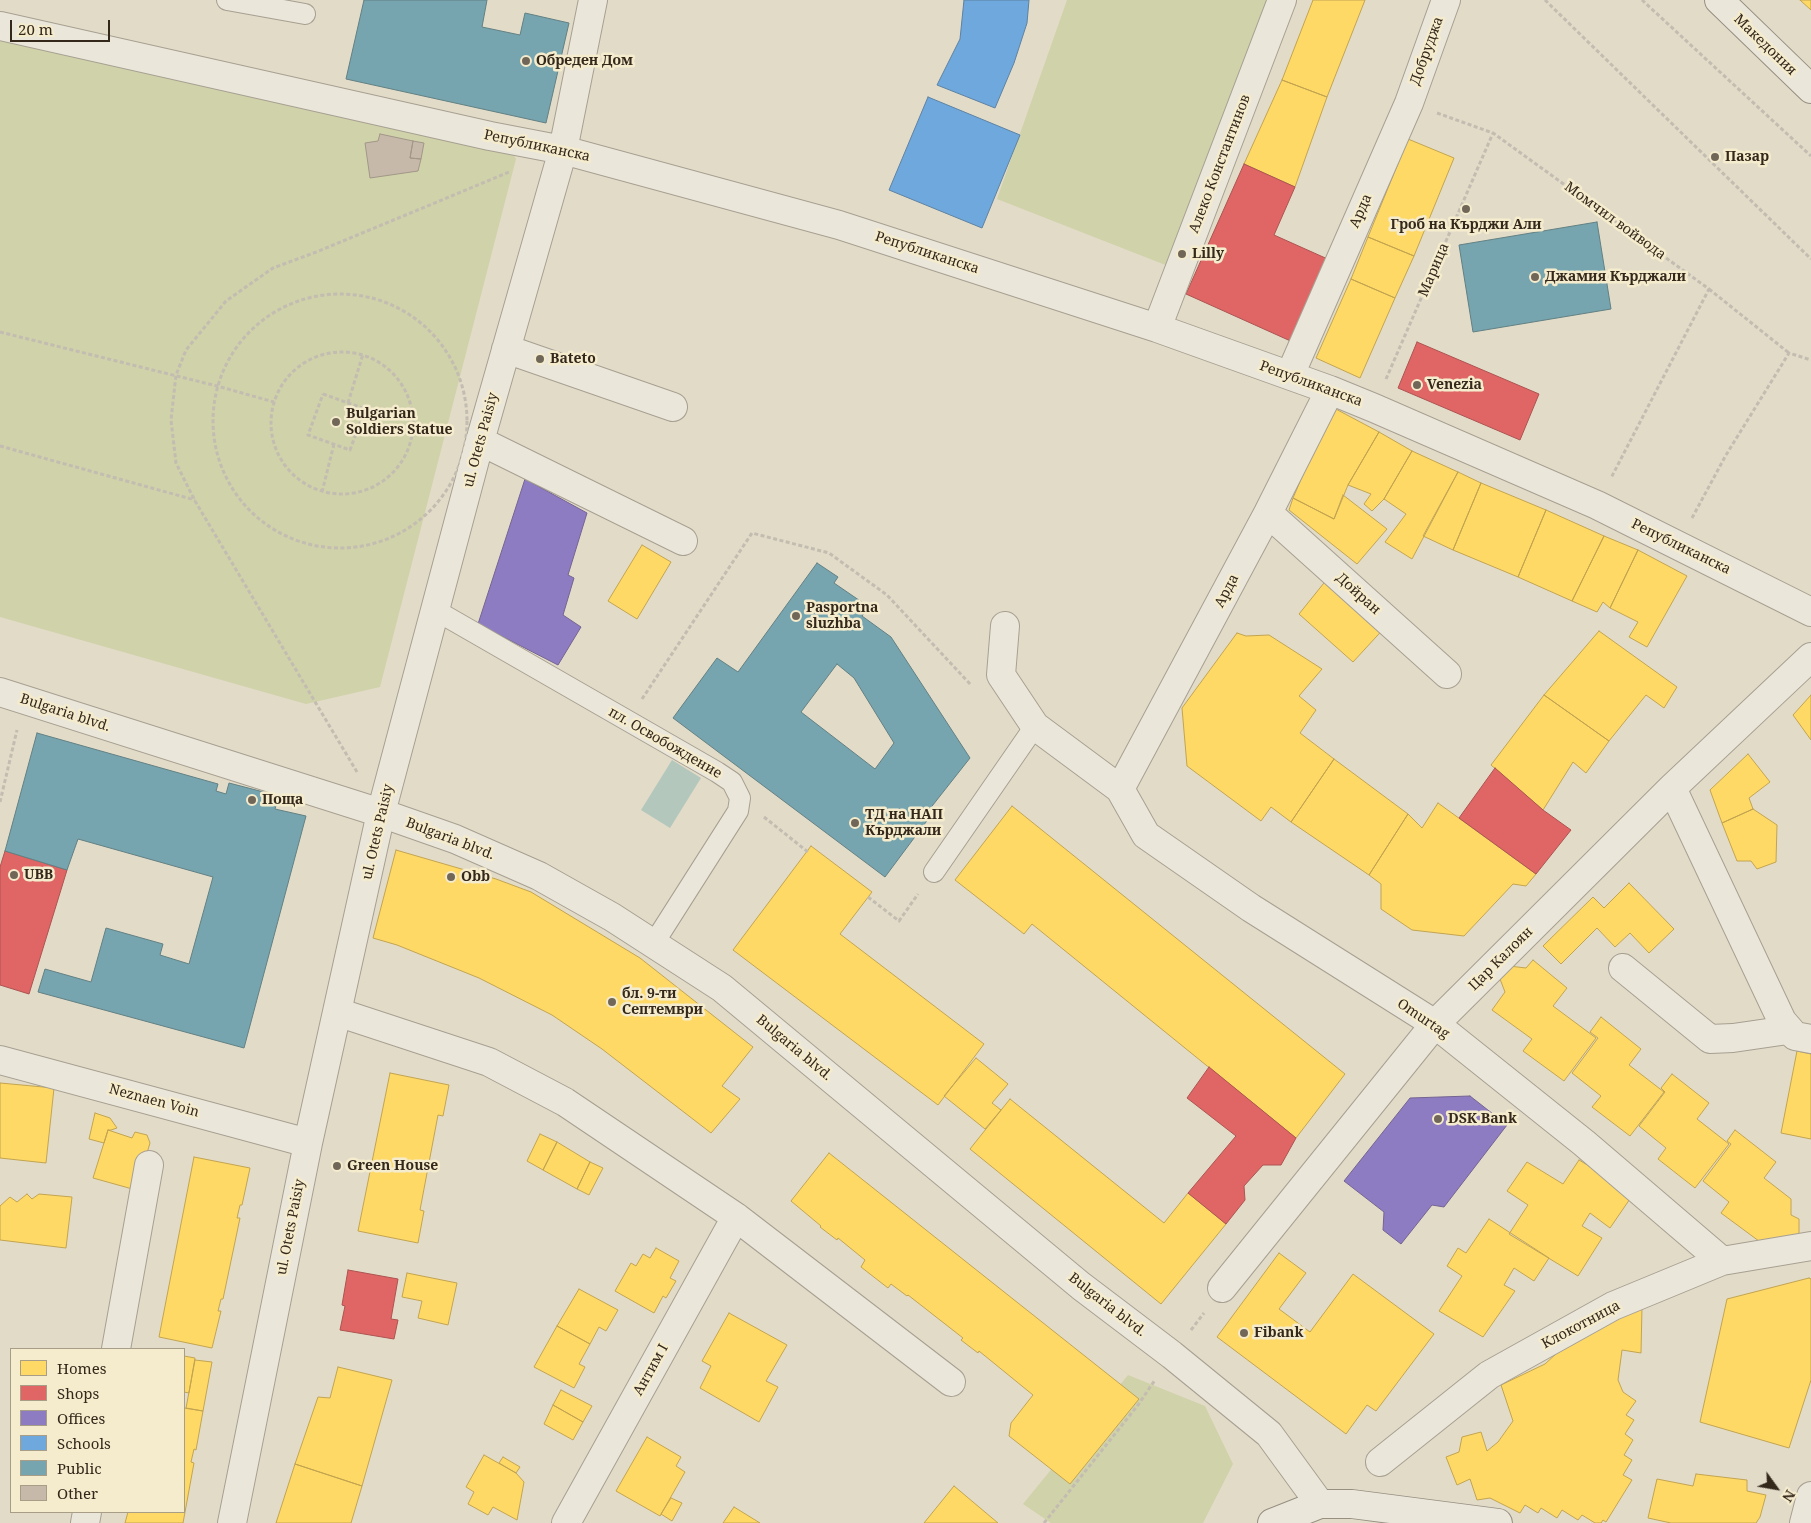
<!DOCTYPE html>
<html>
<head>
<meta charset="utf-8">
<style>
  body { margin:0 }
  #map { position:relative; width:1811px; height:1523px; overflow:hidden; background:#e2dbc8; font-family:"Noto Serif",serif }
  canvas { display:block }
  .legend { position:absolute; left:10px; top:1348px; width:175px; height:165px; box-sizing:border-box; background:#f5ebcd; border:1px solid #a89d86; margin:0; padding:6px 9px; list-style:none; font-size:15px; color:#34281b }
  .legend li { display:flex; align-items:center; gap:10px; height:25px }
  .legend b { width:25px; border:1px solid #a89d86 }
  .north { position:absolute; left:1751px; top:1463px; width:50px; height:50px; -webkit-text-stroke:4px #f5ebcd; paint-order:stroke; rotate:122deg; font-size:14px; font-weight:700; line-height:20px; text-align:center; color:#34281b }
  .north::after { content:''; display:block; margin:auto; width:18px; height:22px; background:#34281b; clip-path:polygon(50% 0,100% 100%,50% 72%,0 100%) }
  .scale { position:absolute; left:10px; top:20px; width:100px; height:22px; box-sizing:border-box; border:2px solid #34281b; border-top:0; padding-left:6px; font-size:15px; line-height:18px; white-space:nowrap; color:#34281b; -webkit-text-stroke:4px #f5ebcd; paint-order:stroke }
</style>
</head>
<body>
<div id="map">
<canvas width="1811" height="1523"></canvas>
<ul class="legend">
<li><b style="height:14px;background:#ffd966"></b>Homes</li>
<li><b style="height:14px;background:#e06666"></b>Shops</li>
<li><b style="height:14px;background:#8e7cc3"></b>Offices</li>
<li><b style="height:14px;background:#6fa8dc"></b>Schools</li>
<li><b style="height:14px;background:#76a5af"></b>Public</li>
<li><b style="height:14px;background:#c6b9a9"></b>Other</li>
</ul>
<div class="north">N</div>
<div class="scale">20 m</div>
</div>
<script>
const ctx = document.querySelector('canvas').getContext('2d');
ctx.lineJoin = 'round';
function fillPath(path, color) {
  ctx.fillStyle = color;
  ctx.fill(path, 'evenodd');
}
function toPath(rows) {
  const path = new Path2D();
  for (const r of rows) {
    if (r.length === 3) {
      path.moveTo(r[0] + r[2], r[1]);
      path.arc(r[0], r[1], r[2], 0, 2 * Math.PI);
      continue;
    }
    path.moveTo(r[0], r[1]);
    for (let i = 2; i < r.length; i += 2) path.lineTo(r[i], r[i + 1]);
  }
  return path;
}
function stroke(path, color, width, dash) {
  ctx.strokeStyle = color;
  ctx.lineWidth = width;
  ctx.lineCap = dash ? 'butt' : 'round';
  ctx.setLineDash(dash || []);
  ctx.stroke(path);
}
function write(font, color, halo, rows, align = 'center') {
  ctx.font = font + ' "Noto Serif",serif';
  ctx.lineWidth = 5;
  ctx.setLineDash([]);
  ctx.textBaseline = 'middle';
  ctx.strokeStyle = halo;
  ctx.fillStyle = color;
  for (const [text, x, y, turn = 0] of rows) {
    ctx.save();
    ctx.translate(x, y);
    ctx.rotate((+turn || 0) * Math.PI / 180);
    ctx.textAlign = isNaN(turn) ? turn : align;
    if (halo) ctx.strokeText(text, 0, 0);
    ctx.fillText(text, 0, 0);
    ctx.restore();
  }
}
fillPath(toPath([
  [1067,0,1269,0,1168,266,997,199],
  [0,21,496,123,516,159,380,687,306,704,0,617],
  [1128,1375,1205,1406,1233,1464,1203,1523,1051,1523,1023,1504]
]), '#d0d2aa');
fillPath(toPath([
  [672,760,701,778,670,828,641,810]
]), '#b4c7bc');
const homes = toPath([
  [1313,0,1365,0,1327,97,1282,80,1313,0],
  [1800,0,1811,0,1811,10,1800,0],
  [1282,80,1327,97,1295,187,1244,164,1282,80],
  [1408,139,1454,158,1414,256,1368,237,1408,139],
  [1368,237,1414,256,1395,298,1351,279,1368,237],
  [1351,279,1395,298,1360,378,1316,358,1351,279],
  [1332,407,1379,432,1348,485,1334,519,1293,498,1332,407],
  [1379,432,1412,451,1384,499,1372,511,1364,504,1371,494,1348,485,1379,432],
  [1412,451,1458,472,1412,559,1385,542,1406,514,1384,499,1412,451],
  [1458,472,1481,483,1453,550,1423,536,1458,472],
  [1481,483,1546,510,1518,577,1453,550,1481,483],
  [1343,495,1387,529,1357,564,1289,510,1293,498,1334,519,1343,495],
  [1546,510,1604,536,1572,601,1518,577,1546,510],
  [1604,536,1638,550,1610,608,1603,602,1597,612,1572,601,1604,536],
  [642,545,671,562,637,619,608,601,642,545],
  [1638,550,1687,576,1647,647,1629,637,1638,622,1610,608,1638,550],
  [1328,578,1388,624,1353,662,1299,614,1328,578],
  [1599,631,1677,687,1664,708,1646,695,1609,741,1544,695,1599,631],
  [1237,633,1246,636,1269,635,1322,669,1299,696,1316,710,1300,733,1334,759,1291,822,1271,807,1261,821,1187,766,1182,708,1237,633],
  [1544,695,1609,741,1586,773,1573,762,1543,810,1491,765,1544,695],
  [1811,695,1811,740,1793,715,1811,695],
  [1748,754,1770,782,1749,798,1753,809,1722,823,1710,790,1748,754],
  [1334,759,1408,814,1369,875,1291,822,1334,759],
  [1438,803,1536,874,1526,886,1513,884,1464,936,1412,930,1381,909,1381,884,1369,875,1408,814,1422,828,1438,803],
  [1012,806,1345,1074,1296,1138,1032,924,1024,934,955,880,1012,806],
  [1753,809,1777,825,1776,862,1757,869,1751,861,1737,861,1722,823,1753,809],
  [811,846,872,892,840,934,984,1044,938,1105,733,950,811,846],
  [396,850,496,879,531,892,640,958,753,1047,722,1086,740,1099,711,1133,602,1049,552,1015,479,978,397,945,373,938,396,850],
  [1629,883,1674,929,1649,953,1630,933,1615,947,1597,928,1561,964,1543,946,1593,897,1604,908,1629,883],
  [1533,960,1567,988,1553,1006,1596,1038,1564,1081,1523,1051,1532,1039,1492,1010,1505,992,1500,979,1509,966,1526,968,1533,960],
  [1601,1017,1641,1049,1629,1065,1664,1092,1630,1136,1592,1107,1601,1096,1572,1073,1598,1038,1590,1032,1601,1017],
  [1797,1051,1811,1054,1811,1139,1781,1133,1797,1051],
  [976,1058,1008,1084,992,1103,1001,1110,985,1129,944,1096,976,1058],
  [390,1073,449,1085,443,1116,438,1115,420,1210,424,1211,418,1243,358,1231,390,1073],
  [1672,1074,1709,1103,1697,1119,1729,1144,1695,1188,1658,1159,1666,1148,1639,1126,1665,1092,1661,1088,1672,1074],
  [0,1083,54,1088,46,1163,0,1158,0,1083],
  [1010,1099,1164,1223,1188,1193,1226,1224,1161,1304,970,1149,1010,1099],
  [95,1113,110,1118,117,1128,111,1130,108,1130,104,1143,89,1139,95,1113],
  [108,1130,132,1138,135,1132,147,1135,150,1143,136,1190,93,1178,108,1130],
  [1735,1130,1776,1162,1764,1178,1791,1199,1791,1215,1799,1219,1799,1234,1767,1247,1721,1213,1729,1202,1703,1181,1731,1144,1727,1141,1735,1130],
  [540,1134,557,1142,543,1170,527,1161,540,1134],
  [557,1142,590,1162,577,1189,543,1170,557,1142],
  [829,1153,1139,1399,1070,1484,1009,1436,1011,1423,1033,1395,979,1351,978,1353,961,1340,963,1338,908,1295,907,1296,891,1284,888,1288,861,1267,865,1260,838,1238,837,1240,820,1227,821,1226,791,1201,829,1153],
  [194,1157,250,1168,242,1205,240,1205,237,1218,240,1218,223,1299,221,1299,218,1311,221,1311,212,1348,159,1337,194,1157],
  [1579,1160,1634,1193,1610,1228,1590,1213,1582,1226,1602,1238,1578,1276,1509,1234,1528,1205,1507,1191,1527,1162,1563,1184,1579,1160],
  [590,1162,603,1168,589,1195,577,1189,590,1162],
  [27,1194,32,1199,39,1194,72,1197,66,1248,0,1240,0,1206,10,1197,17,1202,27,1194],
  [1489,1219,1549,1258,1534,1281,1514,1268,1504,1285,1515,1291,1483,1337,1439,1311,1462,1276,1447,1266,1458,1248,1466,1253,1489,1219],
  [656,1248,679,1261,670,1278,676,1281,666,1298,663,1296,654,1313,615,1291,631,1263,636,1266,643,1254,650,1258,656,1248],
  [1279,1253,1306,1273,1279,1309,1310,1332,1353,1274,1434,1334,1376,1411,1367,1405,1346,1434,1217,1337,1279,1253],
  [407,1273,457,1283,448,1325,418,1318,422,1301,402,1297,407,1273],
  [1809,1278,1811,1279,1811,1380,1789,1448,1700,1422,1727,1299,1809,1278],
  [579,1289,618,1310,606,1331,599,1327,590,1344,557,1326,579,1289],
  [1642,1307,1641,1353,1622,1350,1618,1380,1623,1392,1636,1401,1626,1415,1634,1420,1625,1434,1633,1440,1624,1455,1632,1460,1623,1475,1632,1480,1606,1522,1603,1520,1601,1523,1595,1523,1582,1515,1578,1520,1562,1510,1557,1518,1541,1508,1538,1513,1525,1505,1520,1513,1490,1498,1477,1500,1470,1479,1457,1485,1446,1457,1459,1452,1462,1437,1481,1432,1487,1451,1498,1442,1513,1421,1501,1385,1545,1364,1569,1342,1642,1307],
  [729,1313,787,1345,766,1381,778,1387,759,1422,700,1388,711,1366,702,1361,729,1313],
  [557,1326,590,1344,579,1364,585,1367,574,1388,534,1367,557,1326],
  [184,1356,195,1358,189,1393,184,1392,184,1356],
  [195,1360,212,1362,203,1411,186,1408,195,1360],
  [338,1367,392,1380,362,1486,295,1464,318,1397,330,1398,338,1367],
  [561,1390,592,1406,583,1422,553,1405,561,1390],
  [553,1405,583,1422,573,1440,544,1424,553,1405],
  [184,1408,203,1411,196,1450,194,1449,191,1462,194,1463,183,1523,125,1523,128,1512,184,1512,184,1408],
  [647,1437,681,1457,676,1466,685,1472,660,1516,616,1491,647,1437],
  [484,1455,516,1473,524,1482,517,1520,493,1507,488,1515,468,1504,474,1492,466,1487,484,1455],
  [503,1457,520,1467,516,1473,499,1463,503,1457],
  [295,1464,362,1486,351,1523,276,1523,295,1464],
  [1696,1474,1747,1480,1747,1491,1766,1495,1760,1517,1756,1523,1671,1523,1648,1518,1657,1479,1693,1486,1696,1474],
  [954,1486,998,1523,924,1523,954,1486],
  [671,1498,682,1503,672,1521,661,1514,671,1498],
  [734,1507,760,1523,723,1523,734,1507]
]);
fillPath(homes, '#ffd966');
stroke(homes, '#c2a450', 1);
const shops = toPath([
  [1244,164,1295,187,1274,235,1332,261,1295,343,1186,294,1244,164],
  [1417,342,1539,394,1520,440,1398,388,1417,342],
  [1495,768,1543,810,1571,830,1536,874,1459,818,1495,768],
  [5,851,67,870,29,994,0,985,0,867,5,851],
  [1209,1067,1296,1138,1281,1165,1263,1165,1244,1186,1245,1200,1226,1224,1188,1193,1236,1136,1187,1098,1209,1067],
  [348,1270,398,1279,391,1319,398,1320,394,1339,340,1330,345,1306,342,1305,348,1270]
]);
fillPath(shops, '#e06666');
stroke(shops, '#ac5350', 1);
const offices = toPath([
  [525,479,587,513,568,575,574,578,563,615,581,627,558,665,478,624,525,479],
  [1470,1096,1507,1125,1444,1207,1432,1205,1401,1244,1383,1230,1384,1212,1344,1181,1410,1098,1470,1096]
]);
fillPath(offices, '#8e7cc3');
stroke(offices, '#736391', 1);
const schools = toPath([
  [964,0,1029,0,1027,23,1014,63,995,108,937,85,960,39,964,0],
  [928,97,1020,135,982,228,889,190,928,97]
]);
fillPath(schools, '#6fa8dc');
stroke(schools, '#5d82a2', 1);
const public = toPath([
  [364,0,487,0,482,27,520,35,525,13,569,23,546,123,346,79,364,0],
  [1597,222,1611,309,1473,332,1459,245,1597,222],
  [817,563,838,577,834,583,869,607,862,616,891,637,970,758,925,815,929,818,885,877,673,718,717,658,738,672,817,563],
  [837,664,854,678,894,743,875,769,801,712,837,664],
  [37,733,218,784,216,791,226,794,229,783,279,796,275,809,306,816,244,1048,38,992,45,969,91,982,106,928,163,944,160,955,189,964,213,877,78,839,67,870,5,851,37,733]
]);
fillPath(public, '#76a5af');
stroke(public, '#628083', 1);
const building = toPath([
  [380,134,413,141,410,158,421,159,418,171,370,178,365,143,378,141,380,134],
  [413,141,424,143,421,159,410,158,413,141]
]);
fillPath(building, '#c6b9a9');
stroke(building, '#a29788', 1);
const service = toPath([
  [227,0,305,14],
  [435,610,717,772,732,782,740,798,738,811,654,943],
  [934,872,1035,726]
]);
const pedestrian = toPath([
  [0,692,381,813]
]);
const minor = toPath([
  [0,26,490,136,563,150,839,225,1157,328,1330,390,1374,408,1597,505,1811,612],
  [1157,328,1282,0],
  [506,349,673,407],
  [1290,375,1409,103,1446,0],
  [480,441,683,541],
  [1268,513,1447,674],
  [1005,626,1001,675,1035,726,1120,789,1146,835,1251,908,1435,1024,1584,1143,1722,1261],
  [1672,788,1782,1021,1795,1036,1811,1039],
  [1120,789,1268,513,1330,390],
  [381,813,455,839,539,876,612,917,722,988,1081,1286,1172,1355,1269,1434,1320,1504],
  [1623,968,1710,1039,1733,1038,1788,1030],
  [337,1012,489,1062,565,1102,736,1217,951,1382],
  [0,1060,308,1143],
  [1222,1288,1435,1024,1672,788,1811,657],
  [116,1349,149,1165],
  [1380,1462,1489,1375,1613,1306,1722,1261,1811,1246],
  [85,1523,87,1512],
  [232,1523,308,1143,381,813,480,441,563,150,593,0],
  [566,1523,736,1217],
  [1804,1523,1811,1496]
]);
const secondary = toPath([
  [1719,0,1811,89],
  [1272,1523,1320,1504,1352,1504,1498,1523]
]);
stroke(service, '#a7a092', 22);
stroke(pedestrian, '#a7a092', 30);
stroke(minor, '#a7a092', 30);
stroke(secondary, '#968f82', 30);
stroke(toPath([
  [1545,0,1811,259],
  [1642,0,1811,156],
  [1437,113,1493,133,1709,289,1611,478],
  [1709,289,1789,353],
  [340,421,127],
  [0,332,217,386,274,402],
  [342,423,71],
  [1386,379,1493,133],
  [323,394,365,409,350,450,308,435,323,394],
  [348,403,363,354],
  [0,446,195,500],
  [322,492,334,444],
  [1692,518,1726,455,1789,353,1811,360],
  [642,699,752,533,829,553,887,595,971,685],
  [357,772,195,501,176,463,171,420,176,375,186,350,226,301,273,268,319,251,509,172],
  [0,802,17,730],
  [764,817,808,852],
  [868,897,899,921,918,894],
  [1191,1330,1204,1313],
  [1044,1523,1138,1405,1155,1380]
]), '#c3bcb1', 3, [4, 2.5]);
stroke(service, '#eae6da', 20);
stroke(pedestrian, '#eae6da', 28);
stroke(minor, '#eae6da', 28);
stroke(secondary, '#eae6da', 28);
for (const [x, y, r, color] of [
  [526,61,5,"#716758"],
  [1715,157,5,"#716758"],
  [1466,209,5,"#716758"],
  [1182,254,5,"#716758"],
  [1535,277,5,"#716758"],
  [540,359,5,"#716758"],
  [1417,385,5,"#716758"],
  [336,422,5,"#716758"],
  [796,616,5,"#716758"],
  [252,800,5,"#716758"],
  [855,823,5,"#716758"],
  [14,875,5,"#716758"],
  [451,877,5,"#716758"],
  [612,1002,5,"#716758"],
  [1438,1119,5,"#716758"],
  [337,1166,5,"#716758"],
  [1244,1333,5,"#716758"]
]) {
  const dot = new Path2D();
  dot.arc(x, y, r, 0, 2 * Math.PI);
  ctx.fillStyle = color;
  ctx.fill(dot);
  stroke(dot, '#f5ebcd', 2);
}
write('14px', '#34281b', '#f5ebcd', [
  ["Македония",1765,45,44],
  ["Добруджа",1427,51,-70],
  ["Републиканска",537,146,12],
  ["Алеко Константинов",1220,164,-69],
  ["Арда",1361,211,-66],
  ["Момчил войвода",1615,221,36],
  ["Републиканска",927,253,18],
  ["Марица",1434,270,-67],
  ["Републиканска",1311,384,20],
  ["ul. Otets Paisiy",481,440,-75],
  ["Републиканска",1681,547,26],
  ["Арда",1227,591,-62],
  ["Дойран",1358,594,42],
  ["Bulgaria blvd.",65,713,18],
  ["пл. Освобождение",665,743,30],
  ["ul. Otets Paisiy",378,832,-77],
  ["Bulgaria blvd.",450,839,21],
  ["Цар Калоян",1501,959,-45],
  ["Omurtag",1423,1019,34],
  ["Bulgaria blvd.",794,1048,40],
  ["Neznaen Voin",154,1101,15],
  ["ul. Otets Paisiy",291,1227,-79],
  ["Bulgaria blvd.",1107,1305,38],
  ["Клокотница",1581,1325,-28],
  ["Антим I",651,1370,-61]
]);
write('bold 14px', '#34281b', '#f5ebcd', [
  ["Обреден Дом",536,61],
  ["Пазар",1725,157],
  ["Гроб на Кърджи Али",1466,225,"center"],
  ["Lilly",1192,254],
  ["Джамия Кърджали",1545,277],
  ["Bateto",550,359],
  ["Venezia",1427,385],
  ["Bulgarian",346,414],
  ["Soldiers Statue",346,430],
  ["Pasportna",806,608],
  ["sluzhba",806,624],
  ["Поща",262,800],
  ["ТД на НАП",865,815],
  ["Кърджали",865,831],
  ["UBB",24,875],
  ["Obb",461,877],
  ["бл. 9-ти",622,994],
  ["Септември",622,1010],
  ["DSK Bank",1448,1119],
  ["Green House",347,1166],
  ["Fibank",1254,1333]
], 'left');
</script>
</body>
</html>
